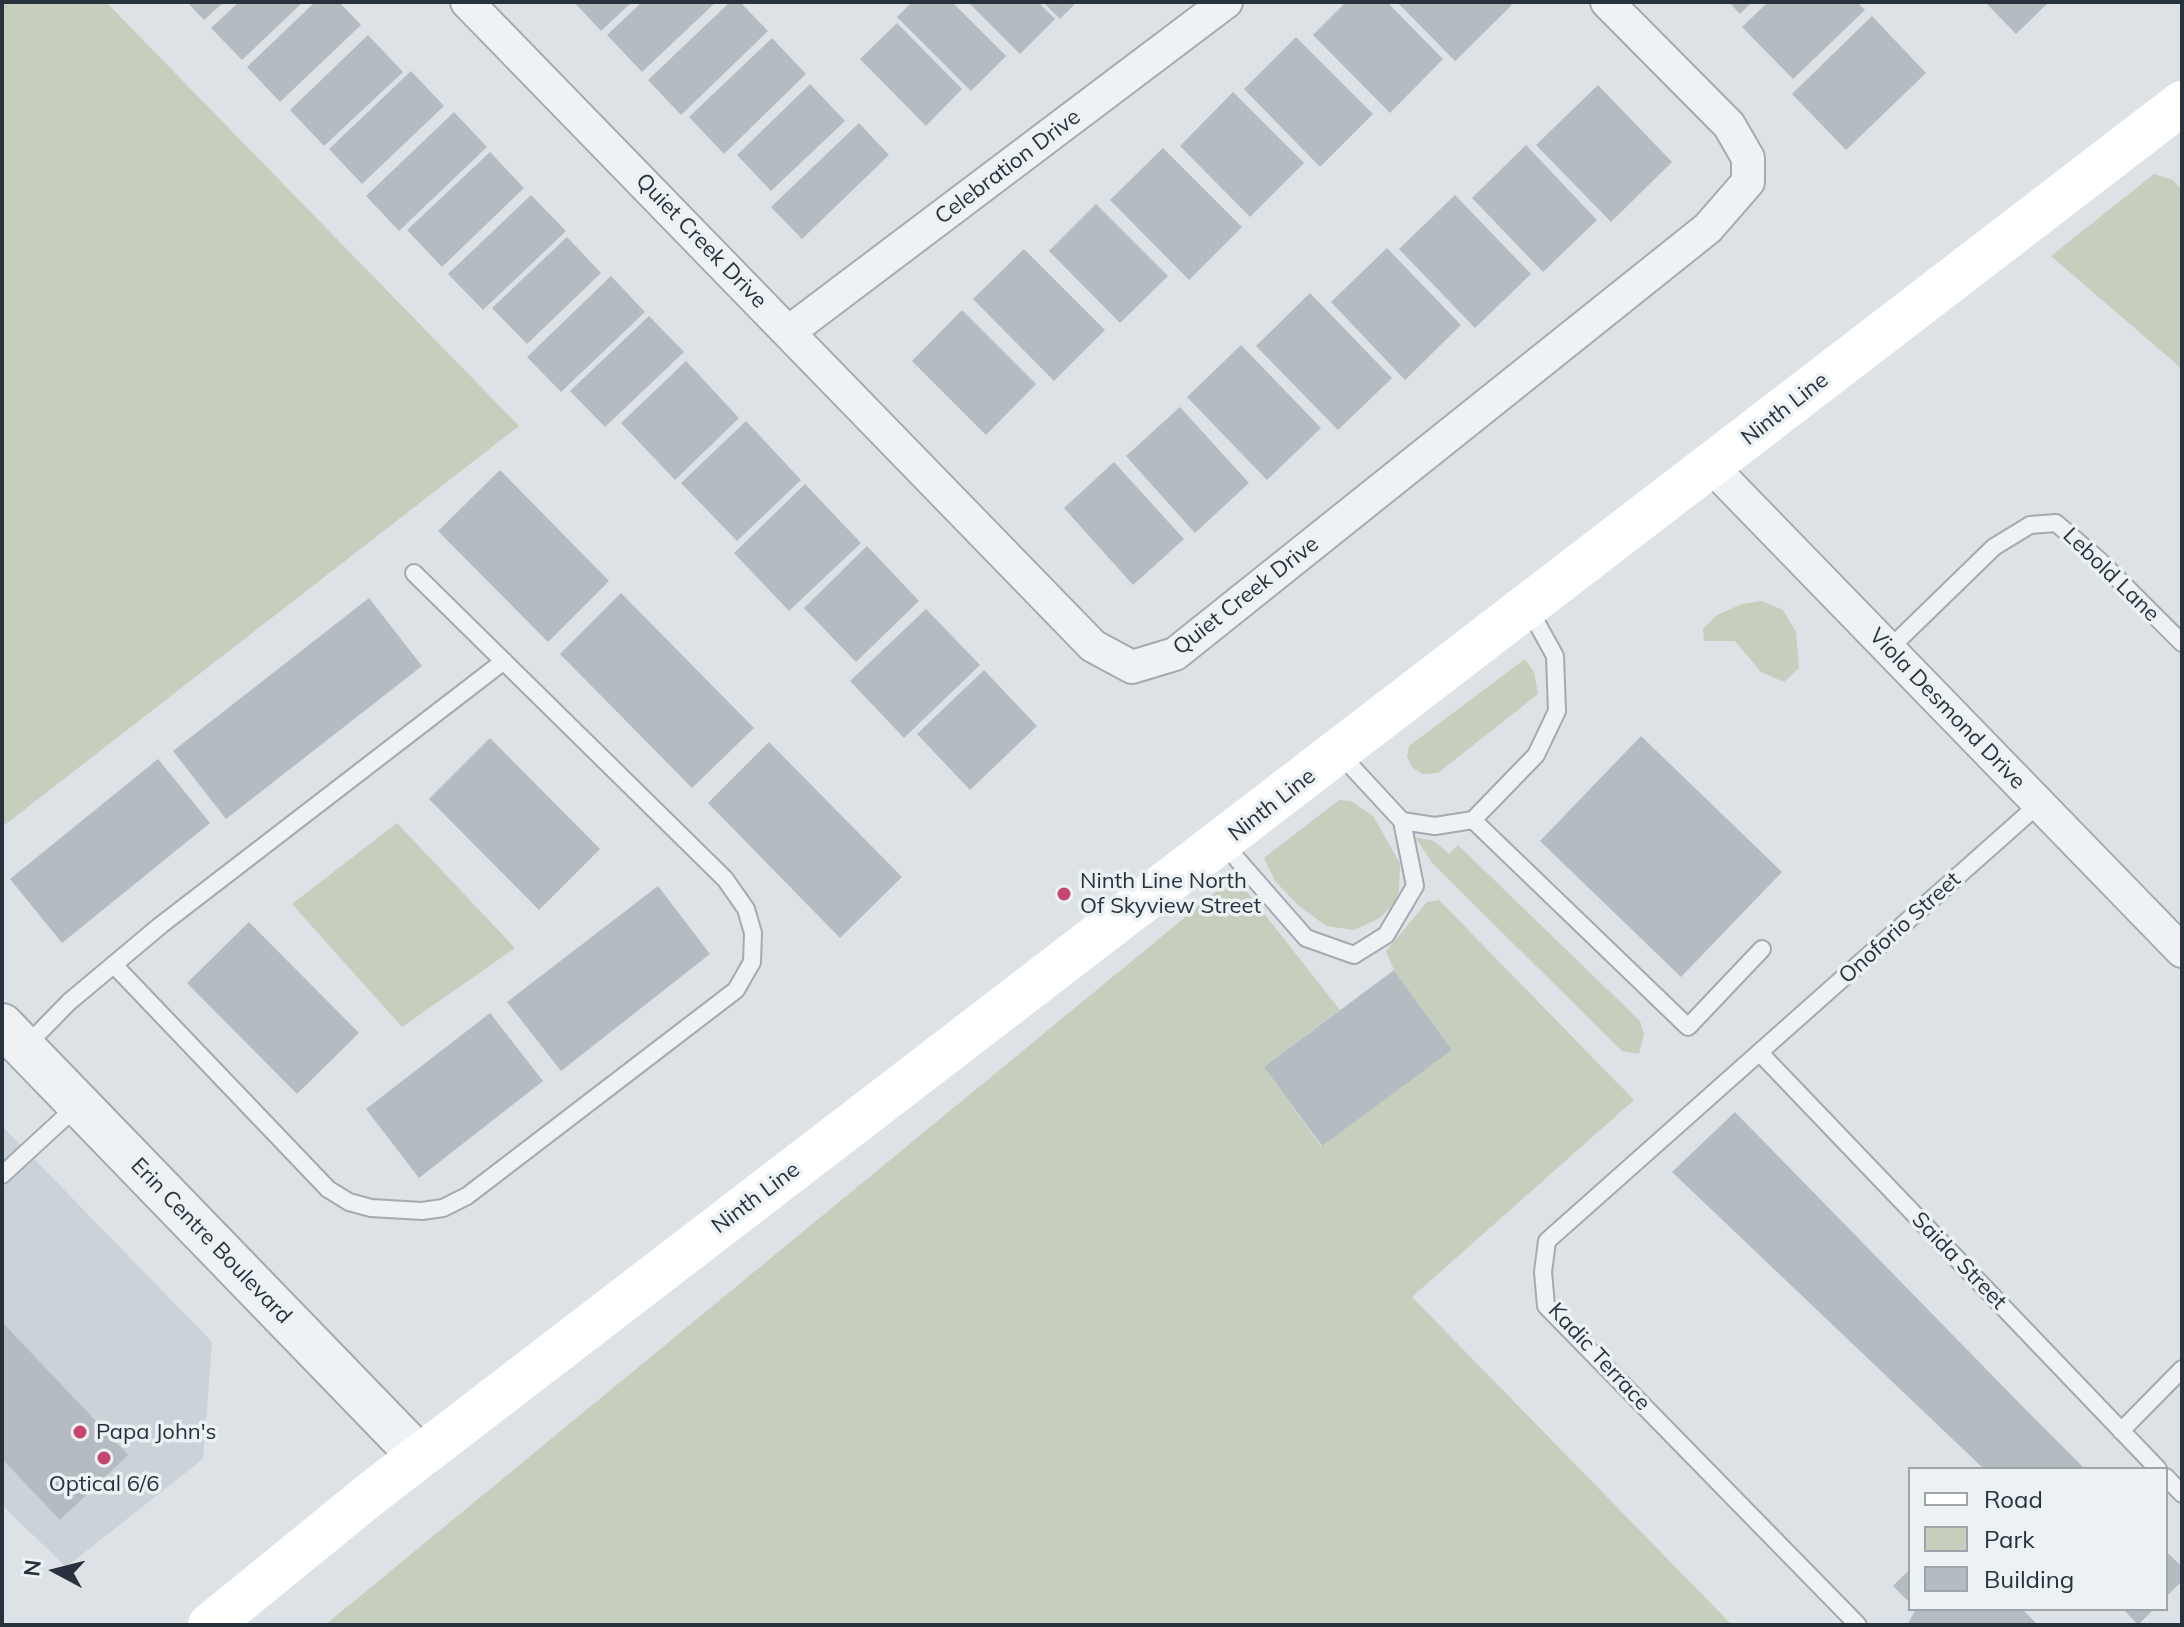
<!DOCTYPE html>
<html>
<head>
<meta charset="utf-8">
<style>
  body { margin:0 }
  #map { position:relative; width:2184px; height:1627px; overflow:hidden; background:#dde2e6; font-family:Mulish,sans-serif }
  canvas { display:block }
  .frame { position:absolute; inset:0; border:4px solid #27323c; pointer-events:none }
  .legend { position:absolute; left:1908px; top:1467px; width:260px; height:144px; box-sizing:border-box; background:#ecf1f4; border:2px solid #9da5aa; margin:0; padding:10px 14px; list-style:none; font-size:24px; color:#27323c }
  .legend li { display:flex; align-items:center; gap:16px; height:40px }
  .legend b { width:40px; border:2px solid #9da5aa }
  .north { position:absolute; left:16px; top:1531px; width:80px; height:80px; -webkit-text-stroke:6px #ecf1f4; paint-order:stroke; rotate:277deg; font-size:22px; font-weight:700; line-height:32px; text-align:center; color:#27323c }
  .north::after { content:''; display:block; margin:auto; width:28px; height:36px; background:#27323c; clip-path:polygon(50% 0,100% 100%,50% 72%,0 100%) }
</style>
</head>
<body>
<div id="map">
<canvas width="2184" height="1627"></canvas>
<div class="frame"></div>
<ul class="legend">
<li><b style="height:10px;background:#fff"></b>Road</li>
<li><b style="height:22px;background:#c6cfbe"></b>Park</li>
<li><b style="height:22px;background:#b4bcc2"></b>Building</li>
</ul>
<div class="north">N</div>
</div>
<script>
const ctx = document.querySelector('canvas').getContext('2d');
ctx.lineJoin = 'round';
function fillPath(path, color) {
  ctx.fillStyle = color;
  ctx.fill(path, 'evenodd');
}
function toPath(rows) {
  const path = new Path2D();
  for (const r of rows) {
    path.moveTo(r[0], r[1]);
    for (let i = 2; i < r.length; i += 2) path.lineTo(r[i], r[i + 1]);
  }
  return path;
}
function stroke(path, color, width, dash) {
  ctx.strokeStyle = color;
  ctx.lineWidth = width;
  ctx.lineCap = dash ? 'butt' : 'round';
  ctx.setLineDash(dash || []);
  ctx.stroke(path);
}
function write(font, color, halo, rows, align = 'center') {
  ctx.font = font + ' Mulish,sans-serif';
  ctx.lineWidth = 7;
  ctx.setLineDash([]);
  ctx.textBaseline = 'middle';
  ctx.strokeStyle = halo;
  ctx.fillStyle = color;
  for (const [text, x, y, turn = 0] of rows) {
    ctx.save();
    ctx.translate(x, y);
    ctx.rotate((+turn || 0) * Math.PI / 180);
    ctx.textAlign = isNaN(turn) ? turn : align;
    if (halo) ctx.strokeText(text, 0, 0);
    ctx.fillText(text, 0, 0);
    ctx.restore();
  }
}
fillPath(toPath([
  [2,1126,212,1342,203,1459,66,1567,2,1505]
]), '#cbd2d8');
fillPath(toPath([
  [2,2,106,2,519,426,2,827],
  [2154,174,2173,180,2182,190,2182,369,2051,256],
  [1762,601,1783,610,1796,632,1799,668,1784,682,1761,672,1735,641,1704,641,1703,629,1717,615,1742,604],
  [1525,659,1534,672,1538,694,1438,773,1422,774,1412,767,1407,757,1409,746],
  [1339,800,1351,801,1373,816,1400,863,1399,891,1393,905,1380,918,1354,930,1326,926,1299,906,1275,881,1264,858],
  [397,823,515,948,402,1027,292,904],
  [1415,837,1434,841,1449,854,1458,845,1640,1021,1644,1034,1639,1054,1622,1051,1433,864],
  [1236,883,1244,888,1340,1010,1264,1067,1321,1146,1452,1050,1394,970,1386,951,1427,902,1439,900,1634,1100,1412,1297,1732,1625,325,1625,1223,886]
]), '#c6cfbe');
fillPath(toPath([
  [187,2,224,2,204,20],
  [239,2,303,2,242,60,211,28],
  [315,2,339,2,361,25,280,102,247,67],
  [574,2,632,2,601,31],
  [642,2,716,2,642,72,607,35],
  [730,2,740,2,768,31,681,115,648,80],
  [912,2,952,2,1006,56,971,91,897,17],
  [968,2,1038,2,1055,19,1020,54],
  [1043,2,1077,2,1060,19],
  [1346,2,1387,2,1443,59,1390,113,1313,35],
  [1397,2,1509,2,1512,5,1455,61],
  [1729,2,1752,2,1740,14],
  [1768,2,1857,2,1865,10,1793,79,1742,27],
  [1985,2,2049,2,2016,34],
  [1872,16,1926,73,1846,150,1792,94],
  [897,23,962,89,926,126,860,59],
  [368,35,403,72,324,146,290,110],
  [1296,37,1373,114,1320,167,1244,89],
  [772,38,806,74,724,154,689,117],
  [411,71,444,106,362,184,329,149],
  [810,84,845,121,771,191,737,155],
  [1598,85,1672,162,1611,222,1536,145],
  [1233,92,1304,163,1250,217,1180,146],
  [454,112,487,147,399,231,366,196],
  [859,123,889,155,802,239,771,207],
  [1526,145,1597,220,1543,272,1472,198],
  [1163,148,1242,227,1189,280,1110,200],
  [490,152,524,188,442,267,407,230],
  [531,195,566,231,483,310,448,274],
  [1455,195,1531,274,1475,328,1399,249],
  [1096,204,1168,276,1120,323,1049,251],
  [567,237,601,273,527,344,492,308],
  [1387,248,1461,325,1405,380,1331,302],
  [1024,249,1105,330,1054,381,973,299],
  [611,276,645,312,561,392,527,357],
  [1310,293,1392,378,1338,430,1256,346],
  [962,310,1036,384,986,435,912,361],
  [649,316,684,352,605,427,570,391],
  [1241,345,1321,428,1267,480,1187,397],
  [686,361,739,418,675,480,621,423],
  [1180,407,1249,483,1195,533,1126,456],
  [746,421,801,480,737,541,681,483],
  [1114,462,1184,539,1133,585,1064,508],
  [500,470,609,581,548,642,438,531],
  [805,484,861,543,789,611,734,553],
  [867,546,919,601,856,662,804,608],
  [621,593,754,728,692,788,560,654],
  [369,598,422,666,226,819,173,751],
  [926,609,980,665,904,738,850,681],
  [984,670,1037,726,970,790,917,734],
  [1641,736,1782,872,1681,977,1540,841],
  [490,738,600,849,539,910,429,799],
  [769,742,902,877,840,938,708,803],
  [158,759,210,823,62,943,10,879],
  [658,886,710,954,561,1071,507,1002],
  [249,922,359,1033,297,1094,187,983],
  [1394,970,1452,1050,1322,1146,1264,1067],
  [490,1013,543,1081,419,1178,366,1109],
  [1735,1112,2027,1411,2085,1469,1984,1469,1672,1172],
  [2,1322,128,1455,60,1520,2,1459],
  [2166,1551,2182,1567,2182,1581,2166,1597],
  [1910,1569,1910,1603,1893,1586],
  [1916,1609,2022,1609,2038,1625,1907,1625],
  [2123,1609,2154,1609,2138,1625]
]), '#b4bcc2');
const service = toPath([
  [1889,649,1994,547,2030,525,2056,523,2099,560,2182,643],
  [1473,820,1688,1027,1762,949],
  [1402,821,1435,826,1473,820,1536,755,1557,711,1555,656,1528,607],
  [1223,843,1306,938,1354,955,1386,935,1415,886,1402,821,1340,754],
  [114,965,328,1189,349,1202,371,1208,422,1211,443,1208,467,1196,736,990,752,962,753,933,746,909,725,879,414,573],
  [25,1047,69,1002,161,925,504,661],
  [1760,1053,2158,1469],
  [2,1175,78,1105],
  [2121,1431,2182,1369],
  [2166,1477,2182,1494],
  [1858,1625,1546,1306,1543,1272,1547,1241,2039,804]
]);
const minor = toPath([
  [467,2,1093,646,1132,667,1175,654,1708,228,1748,182,1748,158,1729,125,1607,2],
  [790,331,1226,2],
  [1711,466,2182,951]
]);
const tertiary = toPath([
  [2,1025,419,1456]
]);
stroke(service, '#a3aab0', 20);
stroke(minor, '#a3aab0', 36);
stroke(tertiary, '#a3aab0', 46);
stroke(service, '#eff2f5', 16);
stroke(minor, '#eff2f5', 32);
stroke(tertiary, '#eff2f5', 42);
stroke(toPath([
  [210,1625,372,1493,2182,103]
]), '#fff', 44);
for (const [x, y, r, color] of [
  [1064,894,8,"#c74671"],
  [80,1432,8,"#c74671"],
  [104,1458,8,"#c74671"]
]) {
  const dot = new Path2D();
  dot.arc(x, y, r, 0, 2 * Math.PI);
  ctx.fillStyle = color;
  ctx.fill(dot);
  stroke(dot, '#ecf1f4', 3);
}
write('22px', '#27323c', '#ecf1f4', [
  ["Celebration Drive",1008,167,-37],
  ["Quiet Creek Drive",701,241,46],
  ["Ninth Line",1785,409,-38],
  ["Lebold Lane",2111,575,44],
  ["Quiet Creek Drive",1246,596,-38],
  ["Viola Desmond Drive",1947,709,46],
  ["Ninth Line",1272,805,-38],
  ["Onoforio Street",1900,928,-42],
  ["Ninth Line",756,1198,-37],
  ["Erin Centre Boulevard",211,1241,46],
  ["Saida Street",1959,1261,46],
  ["Kadic Terrace",1599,1357,47]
]);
write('22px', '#27323c', '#ecf1f4', [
  ["Ninth Line North",1080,881],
  ["Of Skyview Street",1080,906],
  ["Papa John's",96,1432],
  ["Optical 6/6",104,1484,"center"]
], 'left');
</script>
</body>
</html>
